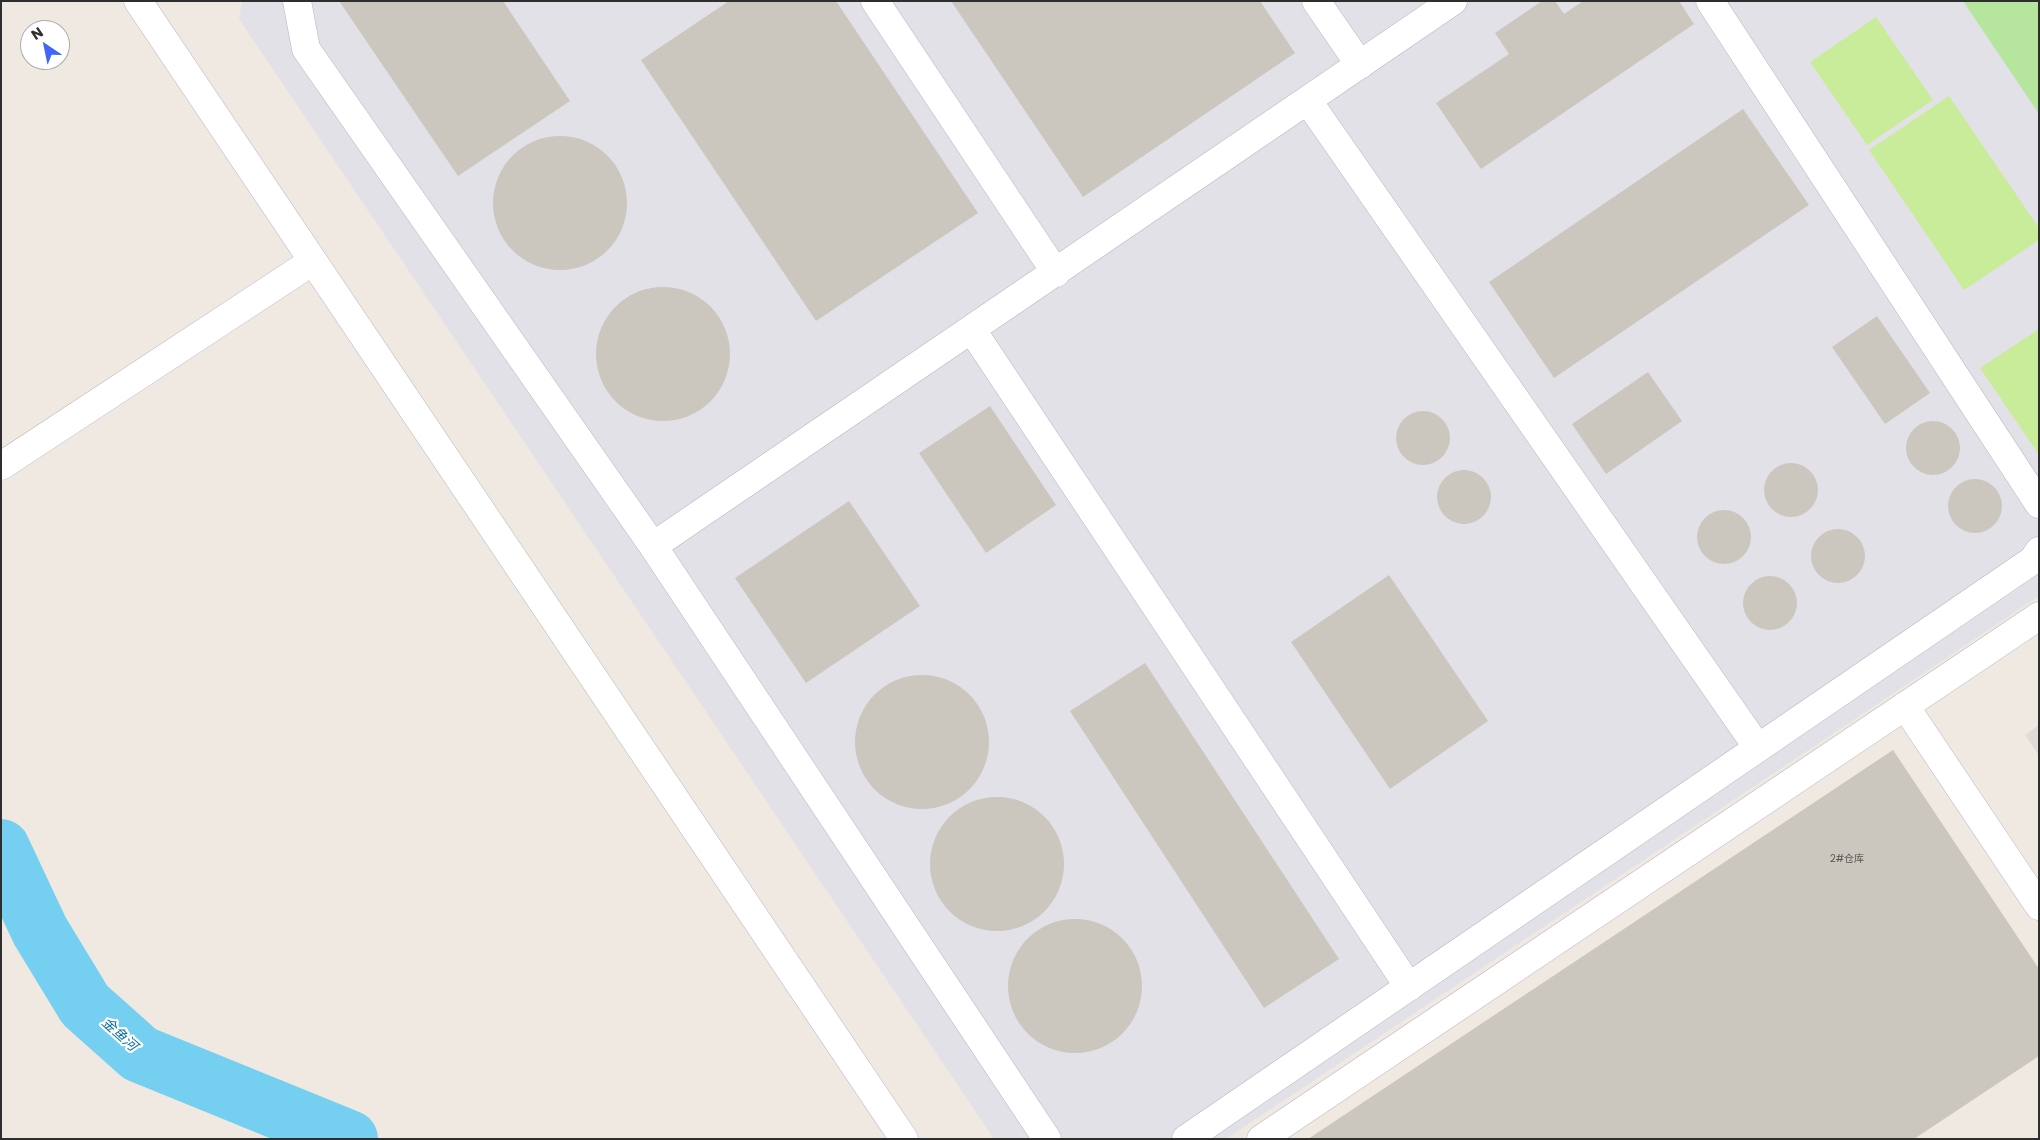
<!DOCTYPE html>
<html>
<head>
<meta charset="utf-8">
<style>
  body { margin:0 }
  #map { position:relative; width:2040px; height:1140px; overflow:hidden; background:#efe9e1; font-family:Poppins,sans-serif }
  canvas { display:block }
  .frame { position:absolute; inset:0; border:2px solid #2e2e2e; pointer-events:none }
  .north { position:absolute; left:20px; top:20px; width:50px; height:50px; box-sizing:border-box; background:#fff; border:1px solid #ababab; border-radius:50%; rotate:326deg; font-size:14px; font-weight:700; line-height:20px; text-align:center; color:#2e2e2e }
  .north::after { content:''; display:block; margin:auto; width:18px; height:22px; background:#4264fb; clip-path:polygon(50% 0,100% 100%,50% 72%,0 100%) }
</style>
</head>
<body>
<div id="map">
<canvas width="2040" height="1140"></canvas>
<div class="frame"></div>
<div class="north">N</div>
</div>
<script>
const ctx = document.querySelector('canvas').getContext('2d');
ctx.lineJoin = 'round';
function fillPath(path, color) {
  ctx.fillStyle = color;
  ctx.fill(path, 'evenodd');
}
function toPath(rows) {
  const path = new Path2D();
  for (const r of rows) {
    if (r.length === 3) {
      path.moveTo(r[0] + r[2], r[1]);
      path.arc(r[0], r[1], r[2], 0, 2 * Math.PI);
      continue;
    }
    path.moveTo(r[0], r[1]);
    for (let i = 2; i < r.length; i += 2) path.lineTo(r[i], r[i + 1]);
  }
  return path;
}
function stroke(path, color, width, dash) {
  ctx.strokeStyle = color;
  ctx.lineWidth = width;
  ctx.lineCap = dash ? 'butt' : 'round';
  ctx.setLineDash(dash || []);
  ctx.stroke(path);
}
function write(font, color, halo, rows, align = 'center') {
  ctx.font = font + ' Poppins,"Noto Sans SC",sans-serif';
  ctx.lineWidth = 4.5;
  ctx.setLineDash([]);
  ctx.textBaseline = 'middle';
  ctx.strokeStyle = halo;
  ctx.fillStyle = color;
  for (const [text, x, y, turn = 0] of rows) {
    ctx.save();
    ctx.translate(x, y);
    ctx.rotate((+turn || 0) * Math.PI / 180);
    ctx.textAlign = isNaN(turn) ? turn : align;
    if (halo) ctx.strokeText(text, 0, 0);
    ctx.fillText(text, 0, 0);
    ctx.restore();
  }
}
fillPath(toPath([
  [242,1,2039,1,2039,596,1226,1139,994,1139,239,19]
]), '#e3e1e8');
fillPath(toPath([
  [1963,1,2039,1,2039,114]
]), '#b6e59e');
fillPath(toPath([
  [1876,17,1933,100,1867,145,1810,62],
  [1949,96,2039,228,2039,240,1964,290,1869,150],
  [2039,329,2039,455,1980,368]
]), '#c9ec9a');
fillPath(toPath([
  [2039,725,2039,756,2025,735]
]), '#dfdcd8');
stroke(toPath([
  [1,848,40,931,85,1005,140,1054,349,1139]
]), '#75cff0', 58);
fillPath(toPath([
  [339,1,503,1,570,101,458,176],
  [729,1,836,1,978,213,816,321,641,60],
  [951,1,1260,1,1295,53,1083,197],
  [1542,1,1555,1,1564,14,1583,1,1679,1,1694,24,1481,169,1436,103,1509,54,1495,33],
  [1743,109,1809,205,1554,378,1489,282],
  [560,203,67],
  [663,354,67],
  [1877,316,1930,393,1885,424,1832,347],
  [1648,372,1682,421,1606,474,1572,424],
  [990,406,1056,505,986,553,919,453],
  [1423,438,27],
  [1933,448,27],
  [1791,490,27],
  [1464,497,27],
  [1975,506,27],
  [849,501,920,606,806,683,735,578],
  [1724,537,27],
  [1838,556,27],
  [1389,575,1488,721,1390,789,1291,642],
  [1770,603,27],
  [1145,663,1339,959,1264,1008,1070,711],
  [922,742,67],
  [1893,750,2039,969,2039,1056,1914,1139,1308,1139],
  [997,864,67],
  [1075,986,67]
]), '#cbc7bf');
const minor = toPath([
  [138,1,904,1139],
  [297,1,306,49,653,546,1047,1139],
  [875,1,1056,273],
  [1316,1,1360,65],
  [1710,1,2039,504],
  [1308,101,1758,748],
  [972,330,1409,987],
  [1,466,313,261],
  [653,546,1453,1],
  [1905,706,2039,906],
  [1186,1139,2033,560,2039,551],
  [1261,1139,2039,616]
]);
stroke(minor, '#b4b7c1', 29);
stroke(minor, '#fff', 28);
write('10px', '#555452', null, [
  ["2#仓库",1847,859]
]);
write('italic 14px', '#0d6fa3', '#fff', [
  ["金鱼河",119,1035,42]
]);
</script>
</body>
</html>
